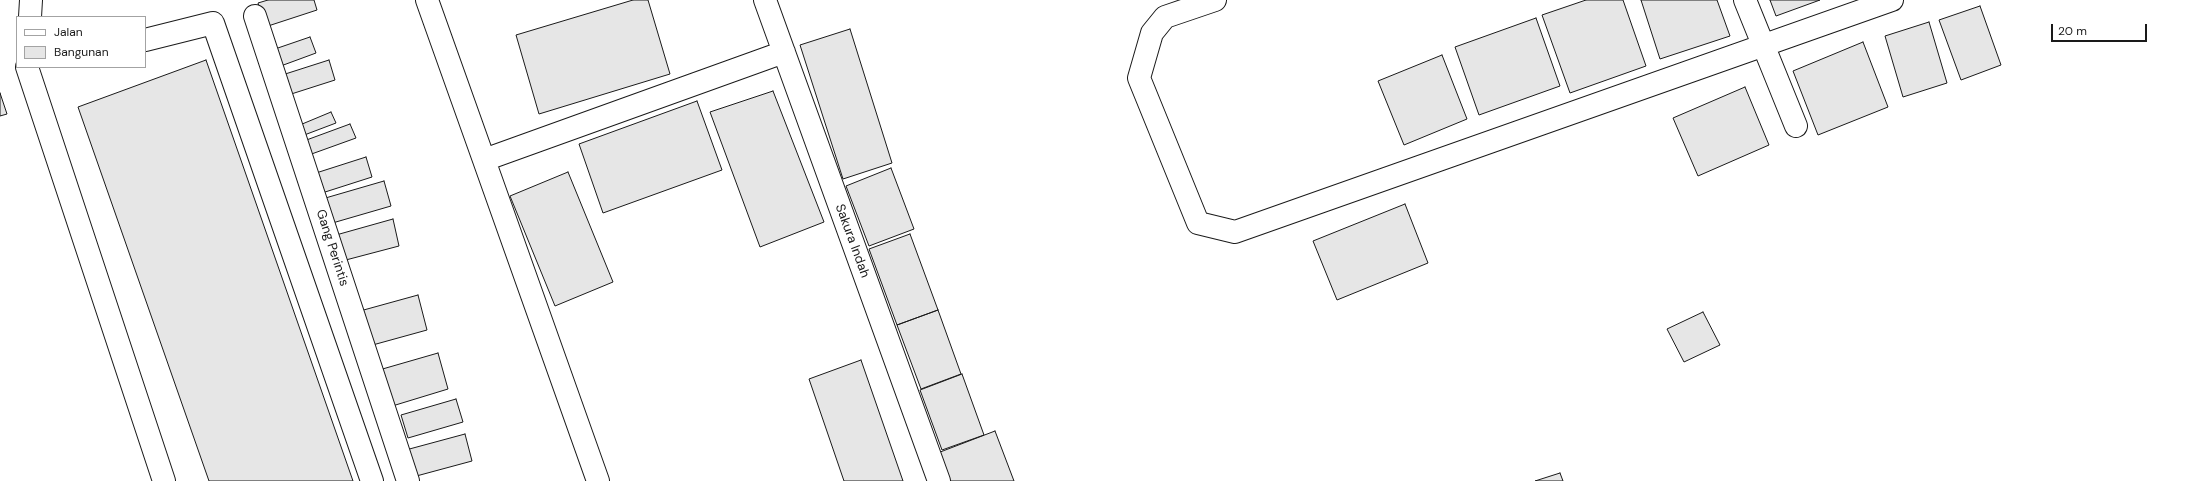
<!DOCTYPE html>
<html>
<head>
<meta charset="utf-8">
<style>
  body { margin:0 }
  #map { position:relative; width:2197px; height:481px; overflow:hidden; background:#fff; font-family:"DM Sans",sans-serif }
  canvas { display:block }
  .legend { position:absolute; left:16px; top:16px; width:130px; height:52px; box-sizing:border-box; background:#fff; border:1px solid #a3a3a3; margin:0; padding:5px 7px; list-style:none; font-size:12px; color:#1a1a1a }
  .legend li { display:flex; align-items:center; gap:8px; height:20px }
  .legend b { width:20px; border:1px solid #a3a3a3 }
  .scale { position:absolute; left:2051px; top:24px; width:96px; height:18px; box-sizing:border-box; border:2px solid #1a1a1a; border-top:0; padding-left:5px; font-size:12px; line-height:14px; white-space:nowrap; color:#1a1a1a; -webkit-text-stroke:3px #fff; paint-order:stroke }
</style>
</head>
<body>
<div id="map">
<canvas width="2197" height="481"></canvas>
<ul class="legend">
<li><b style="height:5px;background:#fff"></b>Jalan</li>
<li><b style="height:11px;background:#e6e6e6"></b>Bangunan</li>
</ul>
<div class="scale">20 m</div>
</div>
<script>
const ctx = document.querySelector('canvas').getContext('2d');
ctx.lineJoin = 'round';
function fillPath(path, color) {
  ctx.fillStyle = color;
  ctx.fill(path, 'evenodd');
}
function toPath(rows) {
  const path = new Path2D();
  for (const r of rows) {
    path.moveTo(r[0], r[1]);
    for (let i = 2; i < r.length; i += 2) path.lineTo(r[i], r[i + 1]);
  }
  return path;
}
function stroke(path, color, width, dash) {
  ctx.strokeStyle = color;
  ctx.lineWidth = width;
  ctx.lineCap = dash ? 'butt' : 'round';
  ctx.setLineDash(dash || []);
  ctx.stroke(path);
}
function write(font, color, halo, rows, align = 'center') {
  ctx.font = font + ' "DM Sans",sans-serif';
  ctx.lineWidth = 3;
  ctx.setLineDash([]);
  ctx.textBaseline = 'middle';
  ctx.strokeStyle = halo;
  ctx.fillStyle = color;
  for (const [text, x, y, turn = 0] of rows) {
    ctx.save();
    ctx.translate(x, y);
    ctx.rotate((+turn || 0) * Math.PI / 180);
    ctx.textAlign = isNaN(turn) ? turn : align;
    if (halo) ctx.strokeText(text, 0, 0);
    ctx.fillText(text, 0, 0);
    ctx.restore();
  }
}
const building = toPath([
  [268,0,314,0,317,10,265,27,258,3,268,0],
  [633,0,648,0,670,74,539,114,516,35,633,0],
  [1586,0,1623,0,1646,66,1570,93,1542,15,1586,0],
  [1641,0,1717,0,1730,36,1660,59,1641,0],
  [1770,0,1820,0,1776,16,1770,0],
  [1980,6,2001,65,1961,80,1939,20,1980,6],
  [1536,18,1560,86,1479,115,1455,47,1536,18],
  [1929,22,1947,83,1903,97,1885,36,1929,22],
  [850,29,892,163,843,179,800,45,850,29],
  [310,37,316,53,278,67,272,50,310,37],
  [1863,42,1888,107,1818,135,1793,71,1863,42],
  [1442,55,1467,119,1404,145,1378,81,1442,55],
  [206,60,353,481,209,481,78,107,206,60],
  [329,60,335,80,285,96,279,76,329,60],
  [1745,87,1769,145,1698,176,1673,118,1745,87],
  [773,91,824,222,760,247,710,112,773,91],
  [0,93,7,114,0,116,0,93],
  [697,101,722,170,603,213,579,144,697,101],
  [331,112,336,123,299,137,295,127,331,112],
  [350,124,356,138,306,156,301,142,350,124],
  [366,157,372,177,322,193,316,173,366,157],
  [891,168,914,229,869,246,846,186,891,168],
  [568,172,613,282,555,306,510,196,568,172],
  [384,181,391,206,329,224,322,199,384,181],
  [1405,204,1428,263,1337,300,1313,241,1405,204],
  [393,219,399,246,342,261,336,235,393,219],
  [910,234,938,310,897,325,869,249,910,234],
  [418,295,427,330,369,346,360,311,418,295],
  [938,310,961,374,921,389,897,325,938,310],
  [1703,312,1720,345,1684,362,1667,329,1703,312],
  [438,353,448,389,389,407,379,370,438,353],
  [861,360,903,481,844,481,809,379,861,360],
  [962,374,984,435,942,450,920,390,962,374],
  [456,399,463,422,408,438,401,415,456,399],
  [995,431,1014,481,945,481,935,454,995,431],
  [465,434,472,461,409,478,402,451,465,434],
  [1560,473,1563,481,1535,481,1560,473]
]);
fillPath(building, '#e6e6e6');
stroke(building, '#1a1a1a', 1);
const minor = toPath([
  [427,0,484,160],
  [765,0,939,481],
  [1215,0,1165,17,1152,33,1139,78,1198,223,1235,232,1892,0],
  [1745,0,1796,126],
  [255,16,408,481],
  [30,17,31,0],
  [145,40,213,23,372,481],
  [27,67,164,481],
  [598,481,484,160,784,52]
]);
stroke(minor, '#1a1a1a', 24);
stroke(minor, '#fff', 22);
write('13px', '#1a1a1a', '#fff', [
  ["Sakura Indah",852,241,70],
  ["Gang Perintis",332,248,72]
]);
</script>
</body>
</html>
